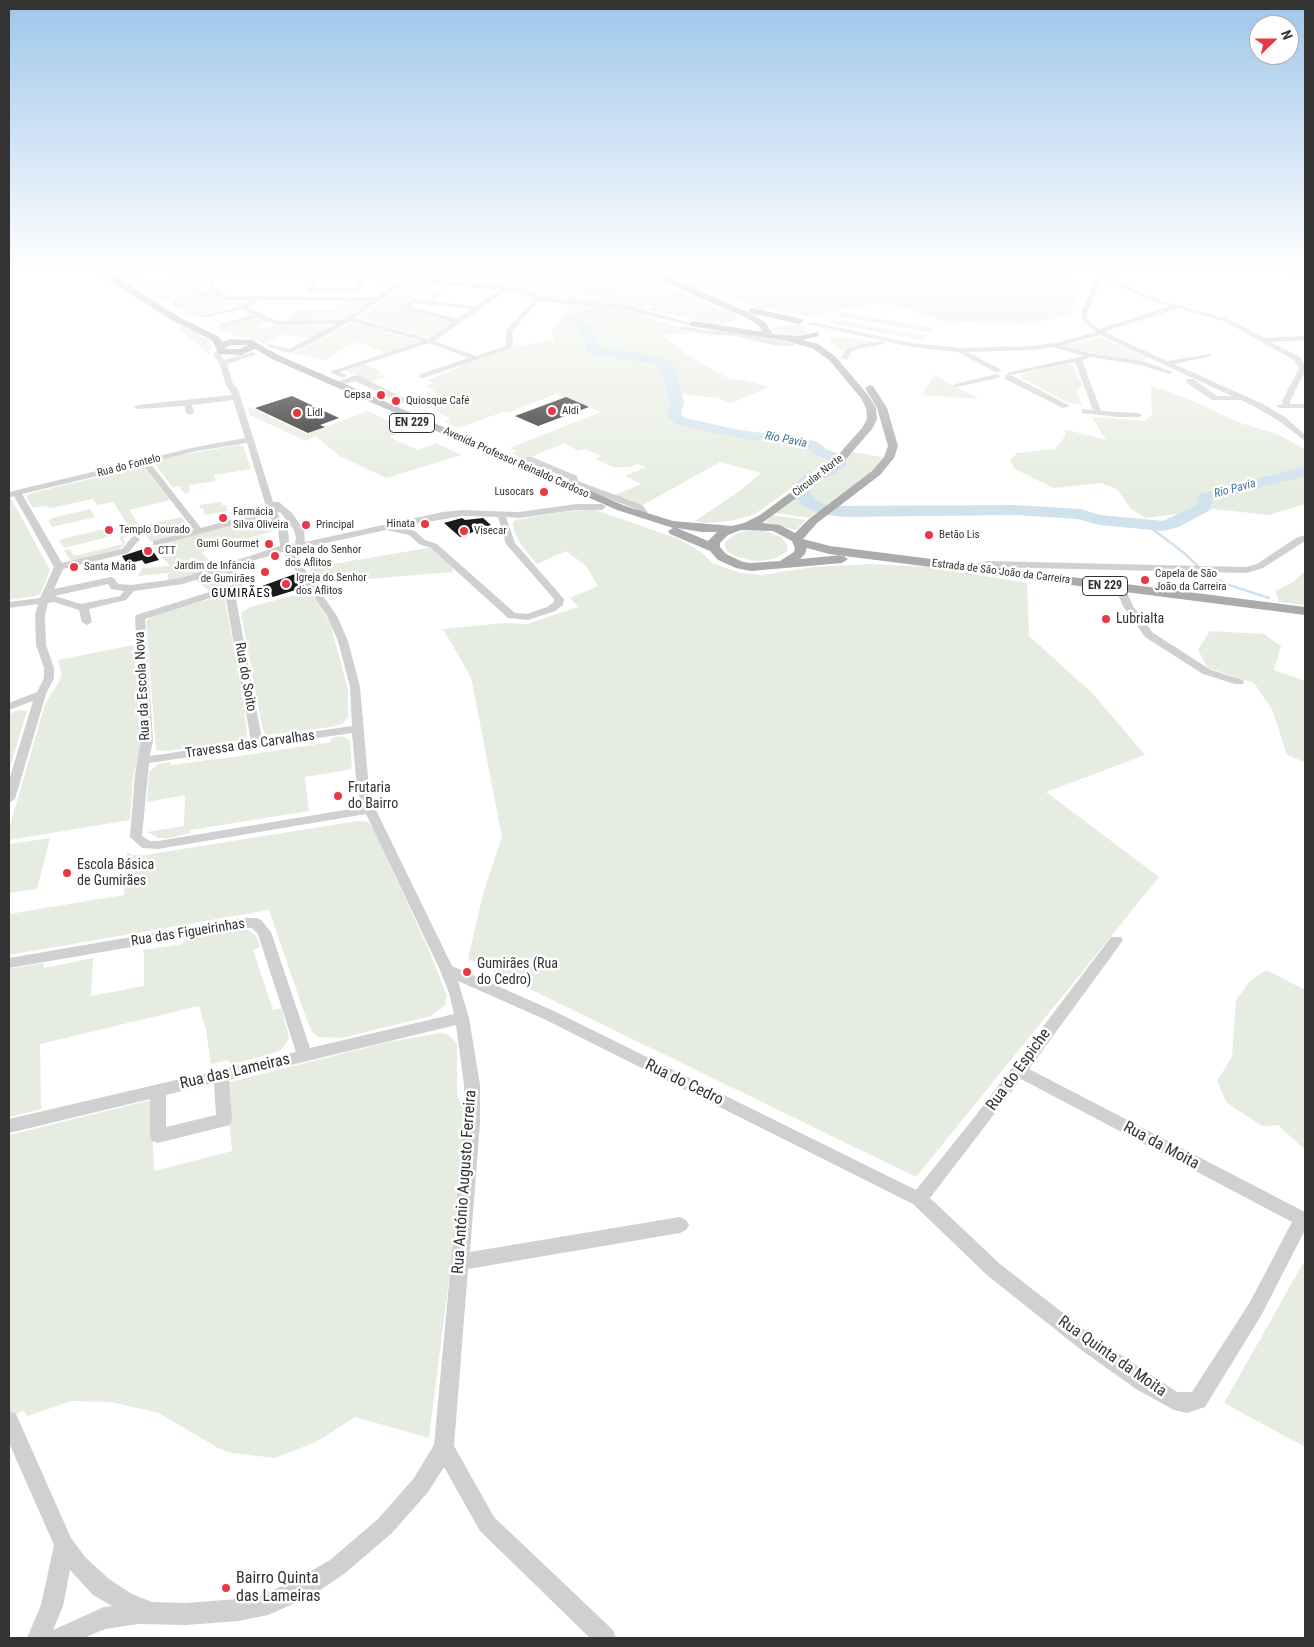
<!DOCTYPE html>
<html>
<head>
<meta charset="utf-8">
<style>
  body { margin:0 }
  #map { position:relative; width:1314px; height:1647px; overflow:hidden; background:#fff; font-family:"Roboto Condensed",sans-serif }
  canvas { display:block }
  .frame { position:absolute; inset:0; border:10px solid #333; pointer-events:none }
  .north { position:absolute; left:1249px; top:15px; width:50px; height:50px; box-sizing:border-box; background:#fff; border:1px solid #adadad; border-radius:50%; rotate:68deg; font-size:14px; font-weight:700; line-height:20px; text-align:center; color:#333 }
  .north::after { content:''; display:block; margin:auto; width:18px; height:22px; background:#e63946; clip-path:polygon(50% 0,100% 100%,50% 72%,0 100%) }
</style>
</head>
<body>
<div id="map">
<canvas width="1314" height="1647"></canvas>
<div class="frame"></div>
<div class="north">N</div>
</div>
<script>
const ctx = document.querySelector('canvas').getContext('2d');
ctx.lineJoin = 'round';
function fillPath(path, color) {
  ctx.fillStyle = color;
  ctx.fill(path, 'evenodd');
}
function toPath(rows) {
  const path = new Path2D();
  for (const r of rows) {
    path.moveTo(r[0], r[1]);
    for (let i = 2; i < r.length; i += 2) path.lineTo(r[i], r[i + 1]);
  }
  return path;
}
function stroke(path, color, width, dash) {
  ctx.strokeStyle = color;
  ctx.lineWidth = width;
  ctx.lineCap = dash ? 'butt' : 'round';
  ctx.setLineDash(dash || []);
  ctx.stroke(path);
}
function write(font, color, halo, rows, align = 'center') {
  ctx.font = font + ' "Roboto Condensed",sans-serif';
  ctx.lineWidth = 5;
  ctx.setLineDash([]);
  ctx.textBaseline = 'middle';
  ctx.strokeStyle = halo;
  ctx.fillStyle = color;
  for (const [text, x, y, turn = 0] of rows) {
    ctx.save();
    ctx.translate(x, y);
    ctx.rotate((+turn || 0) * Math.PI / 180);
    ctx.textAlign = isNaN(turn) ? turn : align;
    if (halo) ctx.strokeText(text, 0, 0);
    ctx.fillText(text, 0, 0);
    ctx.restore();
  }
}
fillPath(toPath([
  [357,267,630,267,655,281,719,309,723,307,738,316,735,320,729,323,715,325,644,309,655,307,650,304,637,307,634,304,622,306,620,297,596,288,603,283,591,289,610,295,616,299,616,302,610,305,538,297,514,287,515,286,329,277],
  [666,267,1054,267,1056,272,1082,285,1070,316,1022,324,940,321,897,305,875,304,808,316,759,308],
  [196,278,211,279,205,287,211,291,166,301,145,289],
  [411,282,434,283,431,290,436,291,435,293,444,294,432,302,411,298,398,306,454,322,431,337,425,337,357,318],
  [216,294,234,306,199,315,201,317,195,318,170,304],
  [341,300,369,302,343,319,289,320,296,310,336,310],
  [572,303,630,308,656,321,700,333,660,335,691,357,730,379,744,380,769,387,730,404,719,398,678,394,672,418,684,424,737,434,798,443,811,446,818,453,833,458,755,514,731,521,704,523,695,521,741,490,761,473,720,462,641,506,613,496,642,484,625,476,646,467,638,464,631,467,612,467,596,459,601,456,585,449,578,451,565,443,521,461,521,457,512,453,517,451,510,448,601,412,556,394,507,413,503,412,458,428,444,422,451,419,411,398,440,395,426,386,433,383,427,380,459,368,457,367,517,346,555,340,553,336,552,331],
  [841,312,934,328,929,332,836,316],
  [259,316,271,322,257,326,261,328,273,325,332,326,314,337,304,338,285,334,263,344,257,340,237,337,215,327],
  [834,319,881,328,928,336,923,340,829,323],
  [350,323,360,324,419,342,385,353,359,342,336,351,339,353,323,360,293,353,323,339],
  [787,324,804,326,809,330,809,332,798,336,780,335,773,331,774,327],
  [183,326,209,340,211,346,210,356,178,327],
  [830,337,858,339,875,342,853,345,842,352,829,340],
  [1099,338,1105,339,1148,358,1140,361,1118,358,1060,346],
  [364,364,382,372,379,374,387,377,371,382,345,371],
  [1068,364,1073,365,1082,385,1077,393,1082,405,1067,402,1020,377,1024,373],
  [934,375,979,399,922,395],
  [1151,386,1184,397,1238,422,1279,435,1305,449,1305,504,1269,515,1214,509,1146,518,1131,509,1117,489,1101,483,1053,488,1015,469,1010,460,1017,453,1055,449,1066,435,1064,429,1106,440,1092,417,1145,421,1152,415],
  [249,407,307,434,368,411,399,426,389,431,396,434,390,437,394,439,418,450,436,443,461,455,386,478,340,456,315,436,306,441,250,415,247,408],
  [238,445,243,446,251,469,214,475,216,481,189,485,190,491,185,494,179,486,172,487,171,485,155,464,162,460,182,455],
  [852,452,883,457,870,473,809,518,775,513,832,473],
  [143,466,170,500,129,510,140,526,182,517,190,530,151,542,144,532,123,537,125,544,118,550,73,561,69,559,64,550,70,549,74,556,123,544,119,537,133,533,113,502,97,505,93,499,51,508,43,506,33,508,26,496,32,493],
  [9,498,12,500,50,570,41,593,35,596,9,600],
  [221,502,222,505,226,505,228,511,205,515,203,508,200,508,199,505],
  [90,509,95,517,52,527,48,521,52,518],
  [593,509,681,540,701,552,712,563,740,573,763,575,812,567,870,564,930,567,1027,583,1029,636,1093,694,1145,755,1046,792,1159,877,916,1177,468,959,483,894,502,837,471,677,443,629,504,623,527,624,578,607,570,598,598,586,586,566,566,551,537,564,522,546,515,534,513,524,514,521,520,519,556,513],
  [772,515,806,520,796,530,766,522],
  [257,517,269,519,273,531,201,552,216,568,185,578,168,581,168,573,138,576,142,568,170,566,153,547],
  [103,529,108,537,64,548,59,540],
  [745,531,764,531,781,537,788,546,787,551,776,558,766,560,755,561,735,556,728,552,725,547,725,542,736,534],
  [428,548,432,548,452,567,453,572,318,583,309,568],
  [223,570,235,582,234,583,209,591,195,579],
  [1305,571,1305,605,1279,602,1275,591,1293,582],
  [310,591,330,623,348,689,348,717,342,724,331,727,266,735,262,727,241,613,250,607],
  [217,597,224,598,225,601,243,695,247,735,244,739,240,740,167,751,156,750,146,621,152,616],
  [1210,631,1264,634,1281,646,1274,670,1305,681,1305,762,1287,755,1272,709,1254,683,1208,668,1198,650],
  [134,645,141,747,133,776,130,820,9,840,9,829,45,704,60,680,62,675,58,660],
  [18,710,27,711,9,771,9,714],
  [342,736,350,740,352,769,305,777,309,811,190,830,190,833,170,838,159,838,147,832,184,826,185,795,147,802,149,772,158,764,171,762,171,765,240,756,331,742,331,738],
  [358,821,368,822,373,828,428,948,447,996,445,1005,431,1016,342,1038,318,1037,312,1032,304,1012,269,910,9,955,9,914,124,895,127,852,132,855,145,855],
  [50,838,37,889,9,893,10,844],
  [240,929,248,930,257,937,260,947,253,950,273,1010,281,1008,288,1033,289,1038,283,1048,277,1052,230,1065,229,1060,211,1064,206,1030,199,1006,40,1044,41,1109,9,1117,9,969,43,963,44,968,93,958,91,996,144,986,144,956,143,950,183,944,184,938],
  [1266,970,1305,990,1305,1150,1278,1125,1262,1126,1227,1103,1217,1081,1232,1057,1236,1000,1250,981],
  [440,1033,447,1034,457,1043,457,1094,460,1103,467,1108,459,1200,429,1438,355,1417,316,1442,275,1458,232,1453,218,1448,159,1413,111,1402,72,1401,27,1416,23,1410,9,1419,9,1135,151,1100,154,1171,232,1151,226,1083,393,1041],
  [1305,1260,1305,1447,1224,1403]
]), '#e6ecdf');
stroke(toPath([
  [1146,524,1184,553,1207,575,1229,585,1269,598]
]), '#cfe2ee', 2.5);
fillPath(toPath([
  [581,267,602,268,612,277,607,285,602,288,615,292,625,300,615,309,583,320,592,326,593,334,599,340,598,347,654,355,669,360,675,369,684,402,681,415,686,418,738,430,797,437,818,442,826,449,839,454,847,464,845,467,831,476,812,483,810,493,815,500,830,506,1015,505,1080,509,1101,515,1163,521,1197,505,1200,494,1305,466,1305,476,1213,500,1210,510,1179,527,1163,531,1099,525,1078,519,1015,515,842,517,821,514,803,506,794,493,796,484,802,477,821,470,831,463,829,460,816,455,808,448,797,445,738,438,676,424,667,417,670,402,659,366,651,363,600,356,587,352,585,349,587,341,581,335,580,328,567,319,569,316,607,305,612,300,607,296,589,291,587,289,589,287,598,281,600,278,594,272,582,269,581,267]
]), '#cfe2ee');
fillPath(toPath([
  [292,396,339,418,320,425,325,427,308,433,255,408],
  [566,397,589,407,538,426,515,416],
  [462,518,465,520,483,518,491,525,460,537,444,523],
  [150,547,159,560,145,564,142,560,127,564,122,556],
  [295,574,305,587,273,597,262,586]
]), '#1a1a1a');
fillPath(toPath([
  [174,267,192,267,270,275,382,276,507,286,518,288,538,297,634,306,650,312,696,324,693,326,646,315,633,310,539,301,512,331,513,345,511,348,423,378,420,378,420,374,469,358,429,343,340,372,347,376,343,378,329,372,422,341,350,321,318,340,290,353,266,346,269,344,289,349,336,324,277,325,258,317,223,327,220,325,221,324,252,315,242,309,203,318,200,316,236,307,236,304,242,305,251,300,225,300,215,294,175,303,172,301,211,291,207,288,215,276,218,278,213,287,226,296,377,297,400,281,367,280,358,292,310,292,307,290,314,279,270,279,174,267],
  [320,279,361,280,356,288,314,288,320,279],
  [407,282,500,290,476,306,415,299,401,305,401,307,453,322,428,339,354,318,407,282],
  [508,290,515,291,533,300,506,331,506,346,476,356,434,341,508,290],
  [260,300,371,301,343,320,276,321,248,307,260,300],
  [416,303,471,309,457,319,409,306,416,303],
  [1099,267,1105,267,1104,271,1120,283,1159,300,1230,320,1264,338,1305,336,1305,340,1271,342,1300,357,1305,366,1305,371,1290,401,1290,404,1305,404,1305,408,1280,408,1276,406,1283,404,1282,401,1299,368,1294,360,1226,322,1178,308,1104,332,1167,361,1211,354,1211,356,1174,364,1263,404,1285,417,1305,435,1305,441,1279,421,1257,408,1241,400,1212,400,1187,383,1187,379,1193,379,1217,396,1232,396,1100,335,1060,346,1094,354,1142,361,1173,372,1169,374,1141,365,1091,357,1082,360,1101,411,1138,413,1142,415,1141,417,1118,417,1082,413,1082,409,1093,410,1075,362,1010,375,1006,373,1084,356,1052,347,1033,350,967,352,1000,369,1001,371,997,373,958,352,912,347,808,324,811,322,912,343,960,348,1033,346,1060,342,1096,332,1082,320,1081,313,1096,280,1099,267],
  [1103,276,1116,285,1155,302,1170,306,1099,329,1087,319,1087,313,1103,276],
  [1274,267,1283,267,1305,274,1305,278,1274,267],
  [125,271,129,271,150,284,193,274,207,277,204,279,193,278,149,288,125,273,125,271],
  [683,326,704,330,736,332,794,344,791,346,773,345,736,336,704,334,681,329,681,327,683,326],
  [882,341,884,342,884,344,857,349,852,351,847,360,840,358,847,349,853,346,882,341],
  [220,348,224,350,221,354,224,360,253,352,257,354,227,364,233,384,238,389,273,502,279,502,292,513,304,530,305,542,443,512,462,510,519,512,576,504,602,504,606,507,602,510,576,510,519,518,506,517,515,543,564,599,563,605,555,611,528,620,508,618,431,548,419,544,409,535,386,530,303,548,301,553,298,554,291,549,337,616,348,641,360,687,369,789,375,808,452,966,554,1011,916,1190,973,1119,1111,937,1121,937,1123,940,1121,943,1029,1069,1305,1212,1305,1230,1262,1314,1205,1407,1187,1413,1174,1410,1136,1389,1080,1349,988,1276,913,1204,544,1019,458,981,469,1018,480,1085,480,1123,470,1252,680,1217,686,1220,689,1225,686,1230,680,1233,468,1269,454,1446,494,1517,613,1630,616,1638,590,1638,480,1531,444,1467,428,1492,392,1533,344,1574,313,1595,268,1615,238,1621,186,1625,139,1624,105,1629,84,1638,27,1638,41,1605,54,1545,9,1443,9,1411,16,1414,71,1538,86,1558,109,1579,132,1594,152,1602,186,1603,238,1599,267,1593,297,1579,330,1560,378,1519,414,1478,434,1445,464,1123,464,1085,456,1025,229,1080,232,1120,230,1125,158,1143,152,1141,150,1136,150,1099,9,1133,9,1119,296,1052,258,934,252,928,242,928,9,968,9,958,242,918,256,918,261,920,271,932,310,1048,454,1014,449,993,440,970,366,814,158,849,142,848,130,837,135,774,141,740,135,617,136,615,232,585,235,581,224,571,183,584,134,591,126,600,89,609,92,622,87,625,82,622,79,610,54,602,48,603,45,615,46,645,54,668,54,678,46,694,15,799,9,803,9,780,33,701,9,710,9,703,37,692,44,678,44,668,36,645,35,615,38,604,9,608,9,602,40,598,54,567,14,496,9,498,9,492,196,447,245,438,233,400,192,405,194,413,190,415,186,413,185,406,138,409,134,407,138,405,232,395,226,385,220,365,213,354,220,348],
  [247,443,267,510,201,528,150,463,196,451,247,443],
  [143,465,194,530,153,541,153,545,159,545,269,515,278,530,280,546,182,578,131,585,118,584,114,578,111,577,54,589,63,569,128,553,140,539,135,536,132,537,122,549,62,563,22,494,143,465],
  [280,512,294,530,296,538,295,544,289,543,288,530,277,513,280,512],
  [462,516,498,517,506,544,554,599,554,602,547,607,527,614,515,613,437,544,425,540,415,531,398,527,462,516],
  [283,552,327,616,338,641,350,687,352,726,262,739,236,599,231,591,238,589,245,581,231,567,283,552],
  [108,584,111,589,124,591,120,596,81,604,55,596,50,597,108,584],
  [223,594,226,599,251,741,150,756,153,740,145,619,223,594],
  [352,733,357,789,363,807,158,841,150,841,142,836,149,763,352,733],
  [1021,1079,1292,1222,1250,1302,1192,1392,1177,1392,1094,1337,1000,1264,930,1198,1021,1079],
  [214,1083,216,1115,166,1127,166,1095,214,1083],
  [70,1570,93,1595,112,1606,104,1607,53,1630,63,1606,70,1570],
  [996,374,1000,376,999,378,956,387,952,385,996,374],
  [1005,375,1011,375,1070,406,1063,408,1005,379,1005,375],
  [353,376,359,376,404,398,410,397,414,399,401,403,355,381,336,386,332,384,353,376],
  [526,457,532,457,577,476,578,481,642,505,647,511,648,516,647,518,641,518,636,509,570,484,569,479,526,461,526,457],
  [1305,535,1305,541,1263,568,1247,573,988,567,966,571,961,568,963,566,988,561,1246,567,1257,564,1296,538,1305,535],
  [1120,585,1125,588,1133,606,1153,633,1211,670,1243,680,1244,682,1243,684,1235,684,1203,674,1145,637,1123,606,1115,588,1120,585]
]), '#d0d0d0');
fillPath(toPath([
  [637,267,647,267,749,313,749,309,752,308,802,319,803,321,799,324,750,313,766,323,773,334,798,336,819,332,819,336,803,340,818,344,835,356,868,395,876,408,877,419,872,429,840,466,762,523,780,525,795,533,809,519,872,471,884,457,888,446,877,408,865,388,870,385,873,386,887,408,898,446,894,458,880,475,817,523,803,539,830,546,1305,607,1305,615,829,554,807,548,805,554,800,559,842,555,848,559,842,563,751,571,736,568,718,560,710,551,670,534,668,531,673,528,617,510,272,359,255,349,241,355,219,354,212,340,173,321,102,276,91,271,95,269,108,272,179,317,219,337,222,342,230,339,252,340,278,355,625,506,673,521,732,526,744,523,760,515,832,462,862,428,867,419,866,408,861,398,829,360,812,348,781,340,690,326,689,324,693,321,762,332,759,326,751,320,658,279,637,267],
  [231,345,248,345,240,349,224,349,231,345],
  [677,528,702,532,717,532,708,541,677,528],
  [741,530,773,531,792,541,795,548,794,552,780,561,751,563,743,562,726,554,720,547,720,543,728,535,741,530]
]), '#ababab');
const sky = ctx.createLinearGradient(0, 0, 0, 497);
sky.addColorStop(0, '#9ec6ea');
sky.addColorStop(0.54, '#fff');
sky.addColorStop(1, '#ffffff00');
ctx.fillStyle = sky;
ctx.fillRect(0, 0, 1314, 497);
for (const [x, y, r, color] of [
  [381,395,5,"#e63946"],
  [396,401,5,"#e63946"],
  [552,411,5,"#e63946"],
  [297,413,5,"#e63946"],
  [544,492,5,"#e63946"],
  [223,518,5,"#e63946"],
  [425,524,5,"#e63946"],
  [306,525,5,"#e63946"],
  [109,530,5,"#e63946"],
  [464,531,5,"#e63946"],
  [929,535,5,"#e63946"],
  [269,544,5,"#e63946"],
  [148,551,5,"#e63946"],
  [275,556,5,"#e63946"],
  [74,567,5,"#e63946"],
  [265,572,5,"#e63946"],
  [1145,580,5,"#e63946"],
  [286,584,5,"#e63946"],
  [1106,619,5,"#e63946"],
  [338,796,5,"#e63946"],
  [67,873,5,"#e63946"],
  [467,972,5,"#e63946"],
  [226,1588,5,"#e63946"]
]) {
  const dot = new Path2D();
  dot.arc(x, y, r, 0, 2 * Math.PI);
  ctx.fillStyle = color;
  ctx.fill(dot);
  stroke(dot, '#fff', 2);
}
write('11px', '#333', '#fff', [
  ["Cepsa",371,395,"right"],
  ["Quiosque Café",406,401],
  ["Aldi",562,411],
  ["Lidl",307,413],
  ["Lusocars",534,492,"right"],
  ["Farmácia",233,512],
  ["Silva Oliveira",233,525],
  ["Hinata",415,524,"right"],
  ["Principal",316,525],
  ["Templo Dourado",119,530],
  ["Visecar",474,531],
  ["Betão Lis",939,535],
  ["Gumi Gourmet",259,544,"right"],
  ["Capela do Senhor",285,550],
  ["dos Aflitos",285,563],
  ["CTT",158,551],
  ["Jardim de Infância",255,566,"right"],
  ["de Gumirães",255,579,"right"],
  ["Santa Maria",84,567],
  ["Capela de São",1155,574],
  ["João da Carreira",1155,587],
  ["Igreja do Senhor",296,578],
  ["dos Aflitos",296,591]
], 'left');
write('11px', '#333', '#fff', [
  ["Avenida Professor Reinaldo Cardoso",516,463,24],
  ["Rua do Fontelo",129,466,-14],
  ["Circular Norte",818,476,-38],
  ["Estrada de São João da Carreira",1001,572,7]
]);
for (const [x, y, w] of [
  [412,423,45],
  [1105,586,45]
]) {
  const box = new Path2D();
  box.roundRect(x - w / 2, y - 9.5, w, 19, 4);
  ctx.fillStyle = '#fff';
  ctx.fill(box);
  stroke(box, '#333', 1);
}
write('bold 12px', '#333', null, [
  ["EN 229",412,423],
  ["EN 229",1105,586]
]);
write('italic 12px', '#3f7597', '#fff', [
  ["Rio Pavia",786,440,11],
  ["Rio Pavia",1235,489,-15]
]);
ctx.letterSpacing = '1px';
write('12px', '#000', '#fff', [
  ["GUMIRÃES",241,594]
]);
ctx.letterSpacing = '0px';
write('14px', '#333', '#fff', [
  ["Lubrialta",1116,619],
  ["Frutaria",348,788],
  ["do Bairro",348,804],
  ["Escola Básica",77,865],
  ["de Gumirães",77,881],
  ["Gumirães (Rua",477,964],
  ["do Cedro)",477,980]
], 'left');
write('14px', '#333', '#fff', [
  ["Rua do Soito",245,677,80],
  ["Rua da Escola Nova",143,686,-93],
  ["Travessa das Carvalhas",250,745,-8],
  ["Rua das Figueirinhas",188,933,-9]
]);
write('16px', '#333', '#fff', [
  ["Rua do Espiche",1019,1070,-54],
  ["Rua das Lameiras",235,1072,-13],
  ["Rua do Cedro",684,1083,26],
  ["Rua da Moita",1161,1146,28],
  ["Rua António Augusto Ferreira",465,1182,-86],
  ["Rua Quinta da Moita",1112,1357,35]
]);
write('16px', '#333', '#fff', [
  ["Bairro Quinta",236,1579],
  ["das Lameiras",236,1597]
], 'left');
</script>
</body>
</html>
